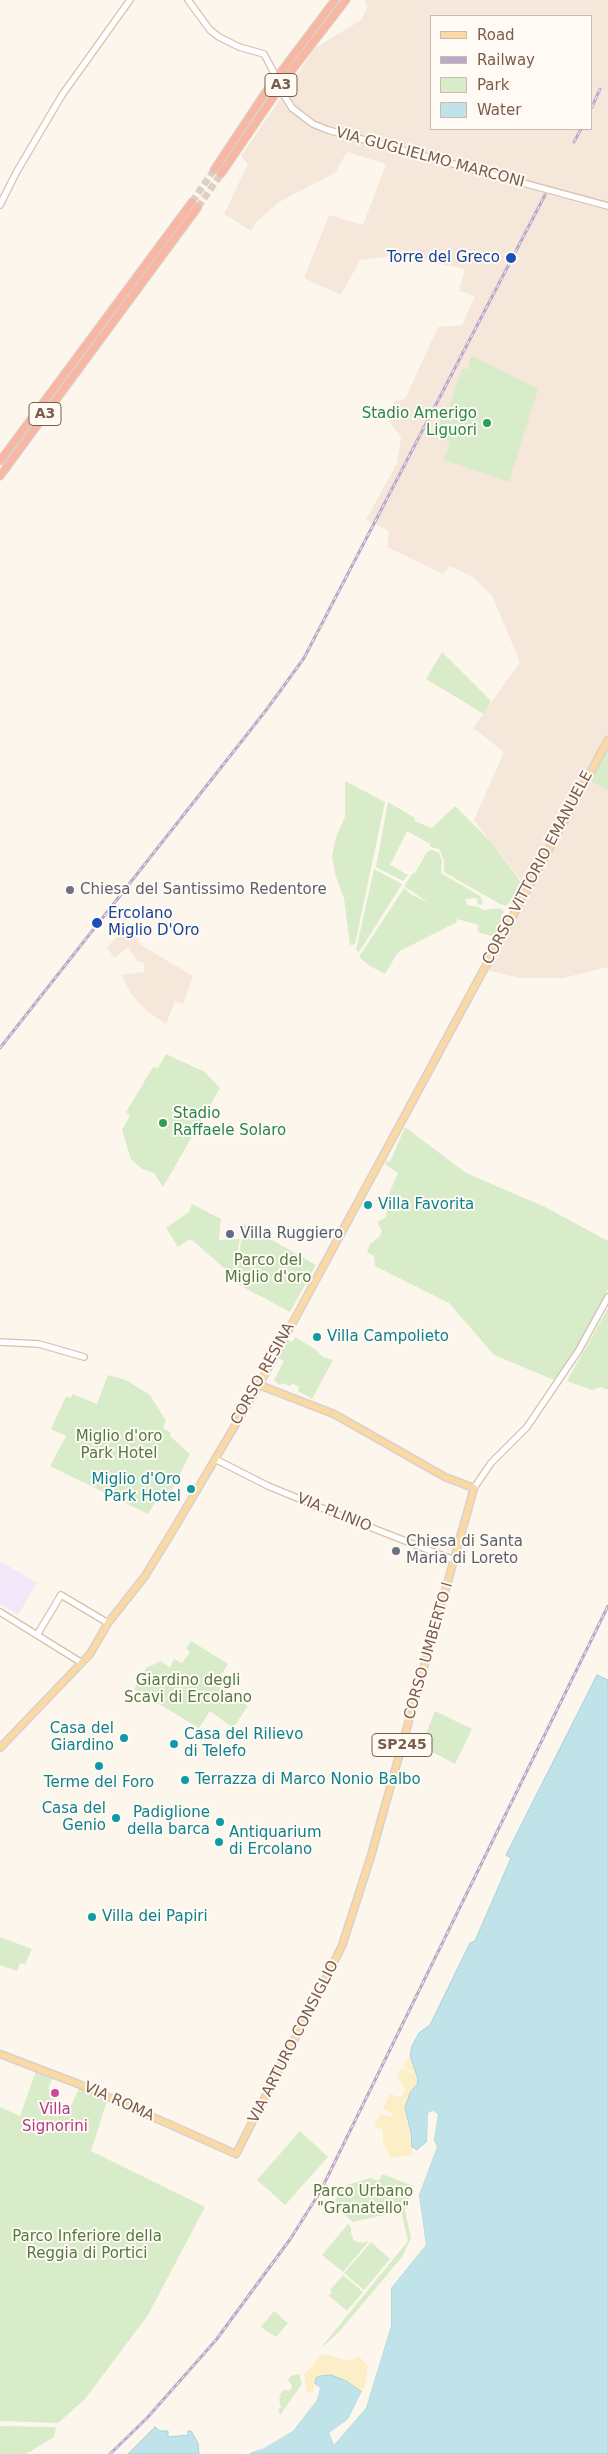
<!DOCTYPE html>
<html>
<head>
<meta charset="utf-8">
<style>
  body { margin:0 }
  #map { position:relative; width:608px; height:2454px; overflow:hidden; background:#fdf6ec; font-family:"DejaVu Sans",sans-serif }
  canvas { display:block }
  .legend { position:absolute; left:430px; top:15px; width:162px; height:115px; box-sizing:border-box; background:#fffaf3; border:1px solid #cabbb1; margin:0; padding:6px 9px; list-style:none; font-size:15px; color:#7a5c4d }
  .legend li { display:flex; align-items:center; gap:10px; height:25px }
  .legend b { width:25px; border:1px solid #cabbb1 }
</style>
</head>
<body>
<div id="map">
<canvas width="608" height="2454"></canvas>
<ul class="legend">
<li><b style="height:6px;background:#fbd9a5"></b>Road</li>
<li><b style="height:6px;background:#b9a8c9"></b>Railway</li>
<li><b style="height:14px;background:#d8ecc9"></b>Park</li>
<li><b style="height:14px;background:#bfe3e8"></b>Water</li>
</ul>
</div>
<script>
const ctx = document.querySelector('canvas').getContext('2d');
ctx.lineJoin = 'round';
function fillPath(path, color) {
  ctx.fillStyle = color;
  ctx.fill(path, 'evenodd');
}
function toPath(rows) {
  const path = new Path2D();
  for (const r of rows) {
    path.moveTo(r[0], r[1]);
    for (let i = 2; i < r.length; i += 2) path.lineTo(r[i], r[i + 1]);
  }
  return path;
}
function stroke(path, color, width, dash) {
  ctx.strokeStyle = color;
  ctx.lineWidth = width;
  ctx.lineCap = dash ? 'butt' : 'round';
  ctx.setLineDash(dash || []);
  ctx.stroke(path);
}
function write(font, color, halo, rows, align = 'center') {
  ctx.font = font + ' "DejaVu Sans",sans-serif';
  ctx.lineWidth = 4;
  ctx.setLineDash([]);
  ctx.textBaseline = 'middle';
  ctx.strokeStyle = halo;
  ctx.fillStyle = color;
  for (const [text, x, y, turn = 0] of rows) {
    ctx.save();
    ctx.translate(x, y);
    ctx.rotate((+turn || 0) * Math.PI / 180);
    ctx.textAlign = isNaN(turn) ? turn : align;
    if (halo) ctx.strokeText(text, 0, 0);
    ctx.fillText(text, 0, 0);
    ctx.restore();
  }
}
fillPath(toPath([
  [365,0,608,0,608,967,563,978,520,978,486,970,526,887,474,820,504,752,473,728,520,662,492,596,473,577,450,566,443,574,387,547,389,531,366,520,397,463,401,438,389,421,394,402,405,399,438,327,462,325,475,296,459,291,465,269,399,255,360,260,341,295,304,278,329,215,363,225,386,164,347,152,335,173,279,202,257,221,251,231,224,214,248,164,241,156,315,48,361,20,367,9],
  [432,16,592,16,592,129,432,129],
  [130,923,141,945,193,976,183,1004,175,1001,166,1024,147,1011,132,995,121,975,144,972,144,963,137,961,128,947,114,958,107,947]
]), '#f5e8da');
fillPath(toPath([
  [0,1561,37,1583,18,1615,0,1604]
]), '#f3e8fa');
fillPath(toPath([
  [472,356,538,389,509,482,444,460,450,442,439,438,439,436,436,434,443,411,448,411,462,369,468,369,469,361],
  [442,652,491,701,484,714,426,679],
  [608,748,608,790,590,781],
  [345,781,385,802,355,944,350,945,344,898,336,877,332,857,336,837,345,817],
  [388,802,415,818,414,821,432,828,455,806,491,842,523,885,513,905,509,902,506,906,500,904,444,872,444,860,439,849,430,847,430,844,407,831,390,865,408,875,403,881,376,867],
  [432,850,439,853,442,861,441,873,480,896,483,903,480,905,477,903,478,899,474,898,465,899,467,905,479,907,483,910,500,908,504,912,501,916,506,918,495,937,480,933,477,930,479,926,476,924,456,919,457,922,398,952,385,974,370,966,359,957,404,888,412,895,429,903,404,886,413,873,415,873,427,852],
  [374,869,402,884,359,952,356,950],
  [166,1054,205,1072,220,1088,163,1187,154,1173,142,1169,131,1159,122,1130,130,1116,126,1112,153,1067,158,1068],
  [405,1127,466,1173,545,1207,608,1241,608,1289,576,1349,554,1380,494,1355,449,1303,375,1266,374,1256,367,1252,370,1244,379,1237,382,1231,377,1222,386,1217,387,1209,383,1207,398,1173,385,1164,386,1161,390,1162],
  [192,1204,221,1219,219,1240,240,1239,233,1276,192,1240,188,1240,178,1247,170,1234,166,1228,189,1212],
  [244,1224,316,1265,290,1312,234,1282],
  [608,1308,608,1390,601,1387,592,1390,567,1381],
  [295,1337,315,1349,323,1357,333,1360,312,1399,298,1391,299,1387,292,1383,290,1386,282,1383,280,1385,274,1380,284,1361,278,1358,288,1340,292,1342],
  [108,1375,126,1380,150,1395,166,1421,163,1428,170,1432,171,1437,190,1454,167,1499,159,1496,148,1514,50,1466,66,1436,51,1429,66,1396,70,1398,73,1394,97,1404],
  [191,1641,228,1664,215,1684,248,1706,233,1728,210,1711,199,1728,134,1689,146,1668,161,1661,170,1668,174,1659,182,1663,190,1652,186,1648],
  [435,1711,472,1729,455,1764,421,1746],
  [0,1937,32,1949,25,1964,20,1963,17,1971,0,1965],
  [36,2071,53,2077,48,2089,51,2090,49,2097,71,2106,79,2088,107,2101,91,2151,205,2207,148,2315,85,2399,58,2423,0,2421,0,2107,20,2116],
  [300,2131,328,2157,285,2205,257,2180],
  [382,2174,413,2186,405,2210,411,2238,402,2257,339,2332,320,2349,408,2241,401,2211,353,2222,332,2204,338,2195,337,2191,339,2186,342,2188,347,2185,370,2178,379,2181],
  [348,2224,351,2227,351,2233,354,2241,362,2243,369,2241,343,2272,322,2255],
  [371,2242,390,2259,364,2290,344,2273],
  [343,2275,363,2292,347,2311,329,2296,332,2292,330,2290],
  [274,2311,288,2323,276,2337,261,2327],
  [299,2374,302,2384,280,2415,278,2409,281,2408,279,2399,281,2397,280,2394,284,2390,290,2391,292,2385,288,2380,291,2376],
  [0,2426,56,2427,54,2437,26,2454,0,2454]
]), '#d8ecc9');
fillPath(toPath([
  [410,2056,418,2079,405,2108,413,2155,390,2158,383,2142,383,2130,374,2126,380,2114,392,2117,392,2113,383,2109,390,2093,397,2097,403,2095,405,2089,397,2077,402,2068,413,2073,414,2072,403,2066],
  [322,2354,350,2361,359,2356,368,2367,365,2386,362,2392,346,2381,316,2378,313,2392,307,2393,304,2375]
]), '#fcefc7');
const water = toPath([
  [597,1675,608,1680,608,2454,250,2454,293,2431,317,2400,319,2388,315,2384,316,2378,320,2376,331,2375,346,2381,362,2392,348,2419,329,2433,334,2445,366,2408,391,2326,391,2288,426,2245,419,2195,437,2147,434,2140,438,2114,428,2113,427,2141,417,2150,412,2147,411,2133,405,2108,410,2093,417,2084,418,2079,410,2055,412,2046,419,2033,430,2025,470,1943,475,1941,511,1858,506,1855,597,1675],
  [155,2427,160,2431,168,2431,168,2437,188,2435,188,2431,191,2431,198,2443,199,2454,128,2454,155,2427]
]);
fillPath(water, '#bfe3e8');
stroke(water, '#a5d3da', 1);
fillPath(toPath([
  [433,2111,438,2114,434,2140,437,2147,419,2195,426,2245,391,2288,391,2326,366,2408,334,2445,329,2433,348,2419,363,2389,365,2393,350,2421,332,2434,335,2440,364,2407,389,2326,389,2287,423,2244,416,2195,434,2147,431,2140,435,2115,433,2114,430,2115,430,2141,427,2141,428,2113],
  [315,2384,320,2388,317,2400,293,2431,264,2448,247,2454,292,2429,315,2399,317,2389]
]), '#fdf6ec');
stroke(toPath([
  [192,202,214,170],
  [198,207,221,174]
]), '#dcd0c4', 7, [7, 3.5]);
const secondary = toPath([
  [188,0,210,30,219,37,239,47,264,54,274,73],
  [282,92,292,108,313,124,328,130,608,206],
  [0,205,16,173,62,95,130,0],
  [0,1342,39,1344,84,1357],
  [215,1459,268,1486,334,1513,454,1560],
  [474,1488,491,1463,527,1427,579,1350,608,1297],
  [0,1612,82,1663],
  [37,1635,61,1595,108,1623]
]);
const primary = toPath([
  [0,1748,90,1654,108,1623,145,1576,175,1527,259,1385,608,740],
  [0,2054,81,2085,236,2154,342,1946,371,1856,474,1488,445,1477,334,1414,259,1385]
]);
const highway = toPath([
  [214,170,265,93,335,0],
  [221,174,289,74,346,0],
  [0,461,192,202],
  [0,476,198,207]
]);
stroke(secondary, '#d6c0b0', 8);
stroke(primary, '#dad1cd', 9);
stroke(highway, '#dad1cd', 9);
stroke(secondary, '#fff', 5.5);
stroke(primary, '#fbd9a5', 6);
stroke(highway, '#f7b7a3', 7);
const rail = toPath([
  [592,107,600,89],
  [574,142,581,129],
  [0,1048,267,709,304,658,545,195],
  [110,2454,147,2418,216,2340,291,2238,320,2192,608,1606]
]);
stroke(rail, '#b9a8c9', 3);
stroke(rail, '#fffaf3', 1, [4]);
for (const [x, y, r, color] of [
  [511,258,6,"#1a4fb4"],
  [487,423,5,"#2e9e5b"],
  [70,890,5,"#6b7280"],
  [97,923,6,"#1a4fb4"],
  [163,1123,5,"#2e9e5b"],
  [368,1205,5,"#0f9aa8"],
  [230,1234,5,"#5c6f8a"],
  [317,1337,5,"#0f9aa8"],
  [191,1489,5,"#0f9aa8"],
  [396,1551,5,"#6b7280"],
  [124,1738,5,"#0f9aa8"],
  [174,1744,5,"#0f9aa8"],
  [99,1766,5,"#0f9aa8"],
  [185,1780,5,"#0f9aa8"],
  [116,1818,5,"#0f9aa8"],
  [220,1822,5,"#0f9aa8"],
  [219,1842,5,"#0f9aa8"],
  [92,1917,5,"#0f9aa8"],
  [55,2093,5,"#d1479c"]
]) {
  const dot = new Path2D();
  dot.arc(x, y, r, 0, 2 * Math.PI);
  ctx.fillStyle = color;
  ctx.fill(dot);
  stroke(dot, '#fffaf3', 2);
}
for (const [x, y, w] of [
  [281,85,32],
  [45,414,32],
  [402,1745,60]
]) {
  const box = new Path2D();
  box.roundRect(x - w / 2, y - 11.5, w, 23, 4);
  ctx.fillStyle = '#fffaf3';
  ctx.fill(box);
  stroke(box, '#7a5c4d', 1);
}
write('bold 14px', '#7a5c4d', null, [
  ["A3",281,85],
  ["A3",45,414],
  ["SP245",402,1745]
]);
write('15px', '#7a5c4d', '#fffaf3', [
  ["VIA GUGLIELMO MARCONI",430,158,15],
  ["CORSO VITTORIO EMANUELE",538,868,-62],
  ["CORSO RESINA",263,1374,-61],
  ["VIA PLINIO",334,1513,22],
  ["CORSO UMBERTO I",429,1651,-74],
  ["VIA ARTURO CONSIGLIO",294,2042,-63],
  ["VIA ROMA",119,2102,24]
]);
write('15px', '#164399', '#fffaf3', [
  ["Torre del Greco",500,258],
  ["Ercolano",108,914,"left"],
  ["Miglio D'Oro",108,931,"left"]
], 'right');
write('15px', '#27864d', '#fffaf3', [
  ["Stadio Amerigo",477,414],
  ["Liguori",477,431],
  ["Stadio",173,1114,"left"],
  ["Raffaele Solaro",173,1131,"left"]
], 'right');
write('15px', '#5b616d', '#fffaf3', [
  ["Chiesa del Santissimo Redentore",80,890],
  ["Chiesa di Santa",406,1542],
  ["Maria di Loreto",406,1559]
], 'left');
write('15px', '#0d838f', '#fffaf3', [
  ["Villa Favorita",378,1205],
  ["Villa Campolieto",327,1337],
  ["Miglio d'Oro",181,1480,"right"],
  ["Park Hotel",181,1497,"right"],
  ["Casa del",114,1729,"right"],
  ["Giardino",114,1746,"right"],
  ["Casa del Rilievo",184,1735],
  ["di Telefo",184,1752],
  ["Terrazza di Marco Nonio Balbo",195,1780],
  ["Terme del Foro",99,1783,"center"],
  ["Casa del",106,1809,"right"],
  ["Genio",106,1826,"right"],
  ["Padiglione",210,1813,"right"],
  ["della barca",210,1830,"right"],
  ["Antiquarium",229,1833],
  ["di Ercolano",229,1850],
  ["Villa dei Papiri",102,1917]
], 'left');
write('15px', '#4e5e75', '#fffaf3', [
  ["Villa Ruggiero",240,1234]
], 'left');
write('15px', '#537a41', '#fffaf3', [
  ["Parco del",268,1261],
  ["Miglio d'oro",268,1278],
  ["Miglio d'oro",119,1437],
  ["Park Hotel",119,1454],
  ["Giardino degli",188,1681],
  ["Scavi di Ercolano",188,1698],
  ["Parco Urbano",363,2192],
  ["\"Granatello\"",363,2209],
  ["Parco Inferiore della",87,2237],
  ["Reggia di Portici",87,2254]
]);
write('15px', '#b23c85', '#fffaf3', [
  ["Villa",55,2110],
  ["Signorini",55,2127]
]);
</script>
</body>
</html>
